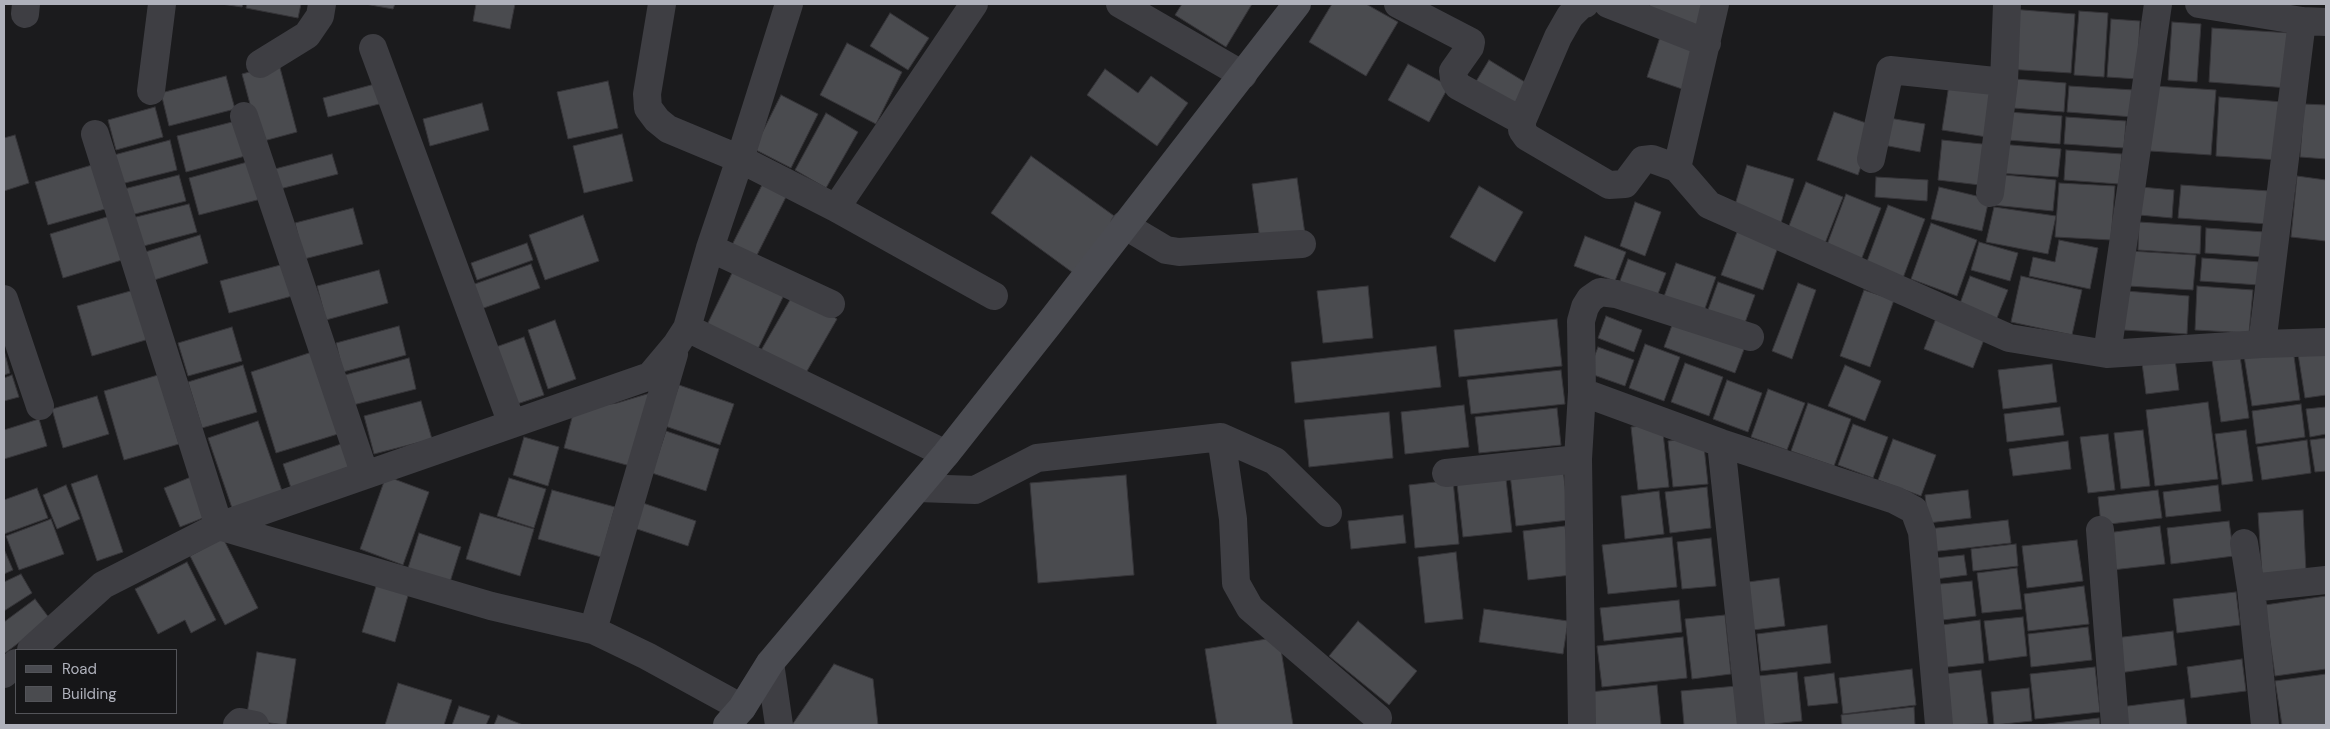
<!DOCTYPE html>
<html>
<head>
<meta charset="utf-8">
<style>
  body { margin:0 }
  #map { position:relative; width:2330px; height:729px; overflow:hidden; background:#1b1b1d; font-family:"DM Sans",sans-serif }
  canvas { display:block }
  .frame { position:absolute; inset:0; border:5px solid #afb1bb; pointer-events:none }
  .legend { position:absolute; left:15px; top:649px; width:162px; height:65px; box-sizing:border-box; background:#161618; border:1px solid #535459; margin:0; padding:6px 9px; list-style:none; font-size:15px; color:#afb1bb }
  .legend li { display:flex; align-items:center; gap:10px; height:25px }
  .legend b { width:25px; border:1px solid #535459 }
</style>
</head>
<body>
<div id="map">
<canvas width="2330" height="729"></canvas>
<div class="frame"></div>
<ul class="legend">
<li><b style="height:6px;background:#4a4b51"></b>Road</li>
<li><b style="height:14px;background:#4a4b4f"></b>Building</li>
</ul>
</div>
<script>
const ctx = document.querySelector('canvas').getContext('2d');
ctx.lineJoin = 'round';
function fillPath(path, color) {
  ctx.fillStyle = color;
  ctx.fill(path, 'evenodd');
}
function toPath(rows) {
  const path = new Path2D();
  for (const r of rows) {
    path.moveTo(r[0], r[1]);
    for (let i = 2; i < r.length; i += 2) path.lineTo(r[i], r[i + 1]);
  }
  return path;
}
function stroke(path, color, width, dash) {
  ctx.strokeStyle = color;
  ctx.lineWidth = width;
  ctx.lineCap = dash ? 'butt' : 'round';
  ctx.setLineDash(dash || []);
  ctx.stroke(path);
}
const building = toPath([
  [221,4,243,4,242,7,221,4],
  [247,4,301,4,298,18,246,8,247,4],
  [365,4,395,4,393,9,365,4],
  [476,4,515,4,510,29,473,21,476,4],
  [1182,4,1252,4,1226,47,1175,15,1182,4],
  [1332,4,1366,4,1398,22,1366,76,1309,42,1332,4],
  [1650,4,1708,4,1699,28,1647,11,1650,4],
  [2010,9,2075,14,2071,73,2006,69,2010,9],
  [2079,11,2108,13,2104,77,2074,75,2079,11],
  [890,13,929,38,908,70,870,46,890,13],
  [2111,19,2140,21,2137,79,2107,77,2111,19],
  [2172,22,2201,24,2197,82,2168,80,2172,22],
  [2212,28,2291,33,2288,88,2209,82,2212,28],
  [1661,34,1700,47,1685,90,1647,77,1661,34],
  [847,43,902,72,876,124,820,95,847,43],
  [1489,60,1533,87,1515,115,1472,88,1489,60],
  [279,64,297,132,260,142,242,74,279,64],
  [1408,64,1449,86,1429,122,1388,100,1408,64],
  [1105,69,1138,93,1151,76,1188,103,1157,146,1087,95,1105,69],
  [226,76,235,109,169,126,161,93,226,76],
  [1950,78,2001,86,1993,138,1942,130,1950,78],
  [2015,79,2066,83,2064,112,2013,108,2015,79],
  [386,81,391,101,328,117,323,98,386,81],
  [608,81,618,128,568,139,557,92,608,81],
  [2069,86,2134,90,2133,117,2067,112,2069,86],
  [2154,86,2216,90,2211,155,2150,151,2154,86],
  [781,95,818,114,791,168,754,149,781,95],
  [2219,97,2283,102,2279,160,2216,156,2219,97],
  [482,103,489,130,430,146,423,119,482,103],
  [2304,104,2326,105,2326,159,2300,157,2304,104],
  [155,107,163,137,116,150,108,120,155,107],
  [1834,112,1875,126,1858,175,1817,160,1834,112],
  [2009,112,2062,116,2060,144,2007,140,2009,112],
  [826,113,858,132,826,188,795,170,826,113],
  [1883,117,1925,124,1920,152,1878,144,1883,117],
  [2066,117,2126,121,2124,148,2064,144,2066,117],
  [240,120,249,155,186,172,177,136,240,120],
  [622,134,633,181,584,193,573,146,622,134],
  [15,135,29,183,4,191,4,138,15,135],
  [170,140,177,170,121,184,114,155,170,140],
  [1942,140,1992,145,1988,186,1938,180,1942,140],
  [1999,144,2061,149,2058,177,1997,173,1999,144],
  [2066,150,2122,154,2119,184,2064,180,2066,150],
  [332,154,338,174,276,190,271,170,332,154],
  [1031,156,1117,218,1076,275,991,213,1031,156],
  [251,161,261,199,199,215,189,178,251,161],
  [92,165,105,209,48,225,35,182,92,165],
  [1747,165,1794,179,1781,223,1734,208,1747,165],
  [1995,174,2056,180,2053,211,1992,205,1995,174],
  [179,175,186,201,131,215,124,189,179,175],
  [2297,176,2326,180,2326,241,2291,237,2297,176],
  [766,177,790,189,753,263,729,251,766,177],
  [1876,177,1928,180,1927,201,1875,197,1876,177],
  [1297,178,1305,234,1260,240,1252,184,1297,178],
  [1806,182,1843,197,1822,251,1785,236,1806,182],
  [2059,183,2115,186,2111,240,2055,237,2059,183],
  [2181,185,2270,191,2268,224,2178,218,2181,185],
  [1479,186,1523,212,1495,262,1450,237,1479,186],
  [1939,187,1989,199,1982,231,1931,219,1939,187],
  [2141,187,2174,190,2172,218,2139,215,2141,187],
  [1846,194,1881,208,1860,263,1825,250,1846,194],
  [1635,202,1661,212,1645,256,1620,246,1635,202],
  [189,204,197,232,136,248,128,219,189,204],
  [1888,205,1925,219,1903,278,1866,264,1888,205],
  [1994,207,2056,216,2048,254,1986,242,1994,207],
  [353,208,363,244,304,259,295,223,353,208],
  [583,215,599,261,545,280,529,235,583,215],
  [110,216,122,260,63,278,50,234,110,216],
  [2139,222,2201,226,2200,254,2138,250,2139,222],
  [1931,223,1977,240,1957,296,1911,279,1931,223],
  [2206,228,2265,232,2263,257,2205,253,2206,228],
  [1737,232,1778,247,1763,290,1721,275,1737,232],
  [200,235,208,263,151,281,142,253,200,235],
  [1585,236,1626,252,1615,281,1574,266,1585,236],
  [2059,240,2098,248,2090,289,2029,276,2033,257,2055,262,2059,240],
  [1979,242,2018,253,2010,281,1971,270,1979,242],
  [527,243,533,260,477,280,471,263,527,243],
  [2130,251,2196,255,2193,290,2128,286,2130,251],
  [2202,258,2261,262,2259,285,2200,281,2202,258],
  [1628,259,1666,273,1656,299,1618,286,1628,259],
  [288,263,296,295,229,313,220,281,288,263],
  [1676,263,1716,277,1702,317,1662,302,1676,263],
  [531,264,540,288,481,309,472,285,531,264],
  [734,269,784,295,755,355,705,329,734,269],
  [379,270,388,303,326,320,317,286,379,270],
  [1970,276,2008,290,1995,323,1958,309,1970,276],
  [2021,276,2082,290,2072,335,2011,322,2021,276],
  [1718,282,1755,295,1742,331,1705,318,1718,282],
  [1798,283,1816,290,1792,359,1772,351,1798,283],
  [1368,286,1373,338,1323,343,1317,291,1368,286],
  [2197,286,2253,290,2249,333,2195,330,2197,286],
  [134,290,149,339,92,356,77,306,134,290],
  [1864,290,1894,300,1870,367,1840,356,1864,290],
  [2126,291,2189,296,2187,334,2123,330,2126,291],
  [794,293,837,319,803,378,760,352,794,293],
  [1938,313,1987,332,1973,368,1924,349,1938,313],
  [1606,316,1642,330,1634,352,1598,338,1606,316],
  [1675,317,1746,344,1735,373,1664,347,1675,317],
  [1557,319,1562,366,1459,377,1454,330,1557,319],
  [555,320,576,379,548,389,528,330,555,320],
  [399,326,406,355,343,372,336,343,399,326],
  [232,327,242,361,188,376,178,343,232,327],
  [524,337,544,395,517,404,496,347,524,337],
  [1645,344,1680,357,1664,401,1629,388,1645,344],
  [1436,346,1441,387,1295,403,1291,362,1436,346],
  [1598,347,1634,360,1625,386,1588,373,1598,347],
  [2293,349,2300,400,2252,406,2244,356,2293,349],
  [4,350,10,373,4,375,4,350],
  [2326,350,2326,395,2305,398,2298,354,2326,350],
  [312,352,338,434,276,453,251,372,312,352],
  [2240,356,2249,418,2221,422,2212,360,2240,356],
  [409,358,416,389,353,405,345,375,409,358],
  [2175,359,2179,390,2146,394,2142,363,2175,359],
  [1685,363,1723,377,1709,416,1671,402,1685,363],
  [2052,364,2057,402,2003,409,1998,370,2052,364],
  [243,365,257,412,202,428,188,382,243,365],
  [1845,365,1881,381,1865,421,1828,406,1845,365],
  [1561,370,1565,404,1471,414,1467,380,1561,370],
  [12,375,19,397,4,401,4,378,12,375],
  [158,375,179,444,124,460,104,391,158,375],
  [1727,380,1762,393,1748,432,1713,419,1727,380],
  [679,385,734,404,720,445,665,426,679,385],
  [1768,389,1805,403,1787,450,1751,437,1768,389],
  [657,391,634,467,564,448,574,410,617,403,657,391],
  [97,396,109,434,63,448,52,409,97,396],
  [421,401,432,439,374,454,364,416,421,401],
  [2208,402,2218,479,2155,486,2146,410,2208,402],
  [1808,403,1851,419,1834,466,1791,451,1808,403],
  [2301,404,2305,437,2256,444,2252,411,2301,404],
  [1464,405,1469,447,1405,454,1401,412,1464,405],
  [2060,407,2064,435,2007,442,2004,414,2060,407],
  [2326,407,2326,434,2310,437,2306,409,2326,407],
  [1557,408,1561,445,1479,453,1475,417,1557,408],
  [1389,412,1393,458,1309,467,1304,420,1389,412],
  [39,419,47,446,4,459,4,430,39,419],
  [258,421,282,491,232,508,208,438,258,421],
  [1662,424,1669,487,1638,490,1631,427,1662,424],
  [1853,424,1888,437,1873,478,1838,465,1853,424],
  [2143,430,2150,486,2121,489,2114,433,2143,430],
  [2246,430,2253,481,2222,485,2215,434,2246,430],
  [666,431,719,449,706,491,652,473,666,431],
  [2108,434,2115,490,2088,493,2080,437,2108,434],
  [524,437,559,447,548,486,513,475,524,437],
  [1703,437,1708,484,1673,487,1668,441,1703,437],
  [2326,438,2326,471,2315,472,2310,440,2326,438],
  [1893,439,1936,455,1921,496,1878,480,1893,439],
  [2307,440,2311,473,2262,480,2257,447,2307,440],
  [2068,441,2071,469,2013,476,2009,449,2068,441],
  [341,444,349,467,291,488,283,464,341,444],
  [1563,469,1569,520,1516,526,1510,474,1563,469],
  [97,475,123,552,97,561,71,484,97,475],
  [1126,475,1134,575,1038,583,1030,483,1126,475],
  [386,476,429,492,403,565,360,549,386,476],
  [191,477,208,516,180,527,164,488,191,477],
  [509,478,546,489,534,528,497,516,509,478],
  [1506,479,1512,532,1463,537,1457,484,1506,479],
  [1453,480,1459,544,1415,548,1409,485,1453,480],
  [66,485,80,519,57,529,43,495,66,485],
  [2218,485,2221,511,2166,517,2163,492,2218,485],
  [1707,487,1711,528,1670,533,1665,492,1707,487],
  [37,488,48,518,4,534,4,500,37,488],
  [552,490,615,507,601,557,538,539,552,490],
  [1968,490,1971,518,1928,523,1925,495,1968,490],
  [2158,490,2162,518,2101,525,2098,497,2158,490],
  [1659,491,1664,534,1625,539,1621,496,1659,491],
  [637,501,696,521,688,546,628,526,637,501],
  [2303,510,2306,572,2262,575,2258,513,2303,510],
  [480,513,534,529,520,576,466,559,480,513],
  [1403,515,1406,543,1351,549,1348,521,1403,515],
  [51,519,64,554,19,570,6,536,51,519],
  [2008,520,2011,543,1930,552,1928,529,2008,520],
  [2229,521,2234,556,2171,564,2167,528,2229,521],
  [1565,526,1571,575,1528,580,1523,531,1565,526],
  [2160,526,2165,564,2112,570,2107,533,2160,526],
  [419,533,461,547,450,582,408,568,419,533],
  [1672,537,1677,587,1608,594,1602,545,1672,537],
  [223,538,258,608,225,625,190,556,223,538],
  [1711,538,1716,586,1682,589,1677,542,1711,538],
  [2077,540,2083,581,2027,588,2022,546,2077,540],
  [2016,544,2018,566,1973,571,1971,549,2016,544],
  [4,549,13,570,4,574,4,549],
  [1456,552,1463,619,1425,623,1418,557,1456,552],
  [1964,555,1967,575,1928,580,1925,559,1964,555],
  [187,562,216,620,191,633,185,620,158,634,135,589,187,562],
  [2017,568,2022,609,1982,613,1977,573,2017,568],
  [21,574,32,593,4,611,4,582,21,574],
  [1779,578,1785,626,1753,630,1748,582,1779,578],
  [1972,581,1976,616,1934,621,1930,585,1972,581],
  [377,583,409,592,395,642,362,632,377,583],
  [2084,586,2089,624,2028,631,2024,594,2084,586],
  [2236,592,2240,625,2177,633,2173,599,2236,592],
  [2326,596,2326,669,2275,676,2265,605,2326,596],
  [35,599,50,619,4,654,4,622,35,599],
  [1679,600,1682,632,1604,641,1600,608,1679,600],
  [1484,609,1568,621,1563,654,1479,642,1484,609],
  [1725,615,1731,674,1692,679,1685,619,1725,615],
  [2023,617,2027,656,1989,661,1984,621,2023,617],
  [1980,620,1984,663,1939,668,1934,626,1980,620],
  [1358,621,1417,671,1389,705,1329,656,1358,621],
  [1827,625,1831,663,1761,671,1757,634,1827,625],
  [2088,627,2092,660,2031,667,2028,634,2088,627],
  [2173,631,2177,665,2119,673,2115,638,2173,631],
  [1279,637,1293,725,1217,725,1205,649,1279,637],
  [1683,637,1687,678,1602,687,1597,646,1683,637],
  [257,652,296,659,286,725,246,720,257,652],
  [2242,659,2246,691,2191,698,2187,667,2242,659],
  [834,664,873,679,878,725,792,725,834,664],
  [2095,667,2100,712,2035,719,2030,674,2095,667],
  [1912,669,1916,705,1843,714,1839,678,1912,669],
  [1981,670,1988,724,1941,725,1935,675,1981,670],
  [1797,672,1802,721,1763,725,1758,676,1797,672],
  [1834,673,1838,703,1808,706,1804,677,1834,673],
  [2326,674,2326,725,2282,725,2275,681,2326,674],
  [398,683,452,700,444,725,385,725,398,683],
  [1657,685,1661,725,1594,725,1590,692,1657,685],
  [1737,686,1742,725,1684,725,1681,691,1737,686],
  [2029,688,2032,721,1994,725,1991,692,2029,688],
  [2184,699,2187,725,2123,725,2120,707,2184,699],
  [459,706,490,716,486,725,452,725,459,706],
  [1914,707,1915,725,1842,725,1841,715,1914,707],
  [498,715,523,725,494,725,498,715],
  [2099,718,2100,725,2039,725,2099,718]
]);
fillPath(building, '#4a4b4f');
stroke(building, '#363539', 1);
stroke(toPath([
  [662,4,647,94,648,108,657,120,668,129,740,159,836,208,994,296],
  [1120,4,1243,75],
  [1398,4,1471,42,1470,47,1453,71,1454,79,1458,86,1522,121,1522,130,1527,137,1609,185,1625,184,1643,160,1652,159,1677,168],
  [1608,4,1707,43],
  [1715,4,1677,168,1709,205,2009,338,2107,354],
  [2158,4,2107,354,2262,344,2326,342],
  [2199,4,2302,21,2326,22],
  [25,14,26,4],
  [373,48,512,424],
  [260,64,307,35,320,16,322,4],
  [151,91,162,4],
  [244,116,365,475],
  [1522,121,1558,37,1570,16,1581,5,1585,4],
  [95,134,219,526,491,606,593,630,647,656,742,708],
  [1871,159,1890,70,2004,82],
  [1990,193,2004,82,2007,4],
  [836,208,974,4],
  [1124,225,1166,250,1179,252,1302,244],
  [710,248,831,304],
  [4,299,40,406],
  [687,328,946,454],
  [2262,344,2302,21],
  [1582,392,1721,443,1895,500,1914,510,1922,532,1939,725],
  [1221,437,1275,461,1328,513],
  [1721,443,1751,725],
  [1446,473,1578,459],
  [918,488,975,490,1037,458,1221,437,1233,519,1236,583,1250,608,1378,718],
  [2100,530,2115,725],
  [2244,543,2251,588,2265,725],
  [2251,588,2326,580],
  [593,630,674,354],
  [31,650,103,585,219,526,650,376,676,345,687,328,710,248,740,159,789,4],
  [770,663,779,725],
  [4,674,16,663],
  [237,725,240,722,255,725],
  [1582,725,1578,459,1582,392,1581,321,1585,307,1590,299,1600,292,1616,294,1750,337]
]), '#3e3e43', 28);
stroke(toPath([
  [727,725,742,708,770,663,946,454,1048,325,1297,4]
]), '#4a4b51', 28);
</script>
</body>
</html>
